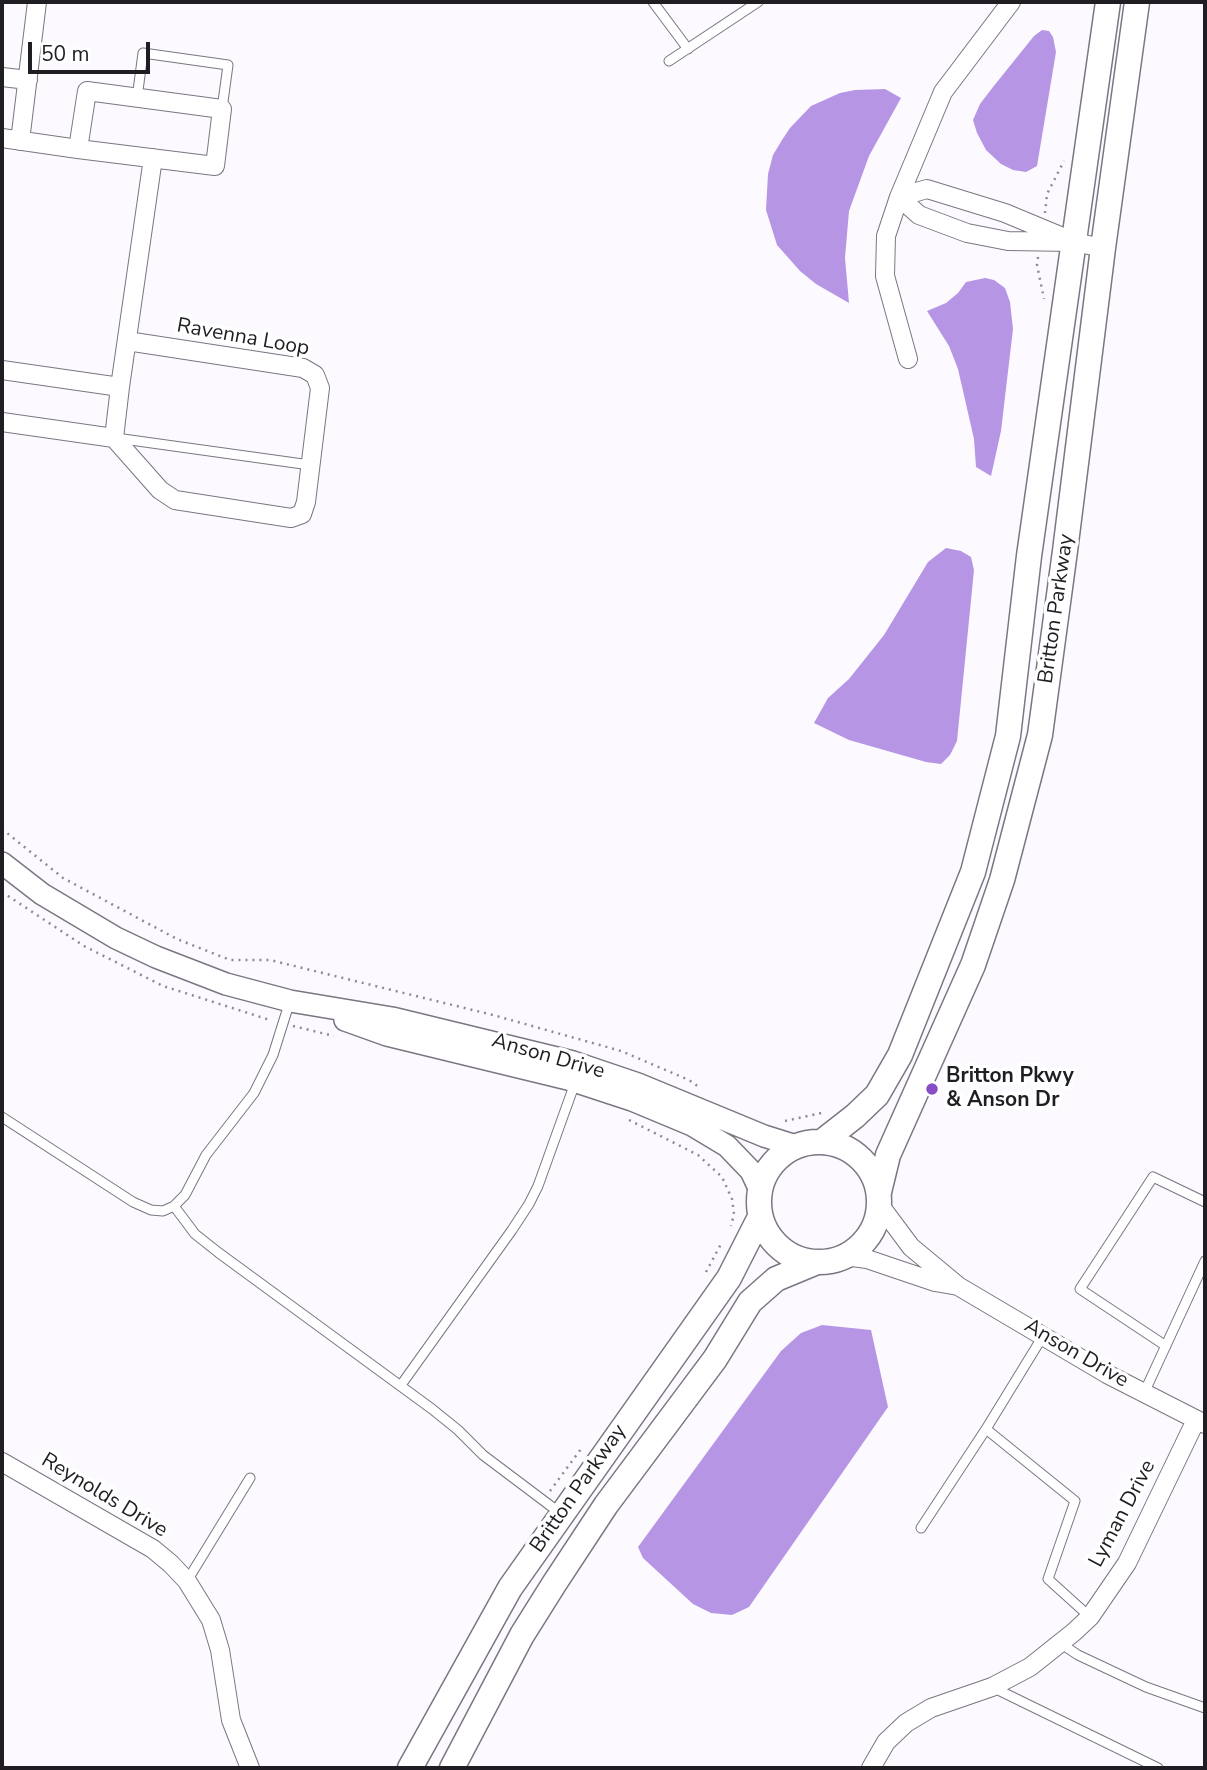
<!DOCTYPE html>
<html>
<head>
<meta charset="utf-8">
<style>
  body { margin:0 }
  #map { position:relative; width:1207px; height:1770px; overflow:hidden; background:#fcfaff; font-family:"Nunito Sans",sans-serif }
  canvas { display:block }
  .frame { position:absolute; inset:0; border:4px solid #201e23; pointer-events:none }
  .scale { position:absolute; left:28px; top:42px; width:122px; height:32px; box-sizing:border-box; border:4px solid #201e23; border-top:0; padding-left:9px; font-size:21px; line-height:24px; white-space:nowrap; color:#201e23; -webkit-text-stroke:5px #fff; paint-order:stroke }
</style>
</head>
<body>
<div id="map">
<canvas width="1207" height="1770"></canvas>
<div class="frame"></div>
<div class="scale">50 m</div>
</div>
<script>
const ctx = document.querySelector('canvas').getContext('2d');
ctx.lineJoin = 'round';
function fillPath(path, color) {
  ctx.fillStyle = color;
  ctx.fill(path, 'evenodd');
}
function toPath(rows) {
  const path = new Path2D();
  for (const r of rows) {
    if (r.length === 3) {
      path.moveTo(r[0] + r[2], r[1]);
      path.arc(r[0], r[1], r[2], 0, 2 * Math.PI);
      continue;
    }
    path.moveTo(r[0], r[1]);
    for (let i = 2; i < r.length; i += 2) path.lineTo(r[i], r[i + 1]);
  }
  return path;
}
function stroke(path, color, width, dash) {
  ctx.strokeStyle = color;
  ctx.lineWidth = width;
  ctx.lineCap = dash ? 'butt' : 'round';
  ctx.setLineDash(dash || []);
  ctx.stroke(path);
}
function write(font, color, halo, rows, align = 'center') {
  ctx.font = font + ' "Nunito Sans",sans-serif';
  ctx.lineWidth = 7;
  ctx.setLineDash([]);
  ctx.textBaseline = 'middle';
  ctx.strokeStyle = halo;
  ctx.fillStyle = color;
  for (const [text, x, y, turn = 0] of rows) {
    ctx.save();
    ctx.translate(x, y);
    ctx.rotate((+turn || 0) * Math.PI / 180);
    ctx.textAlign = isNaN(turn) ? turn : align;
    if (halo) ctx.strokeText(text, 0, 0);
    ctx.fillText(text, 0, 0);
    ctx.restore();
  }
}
fillPath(toPath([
  [1042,30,1049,31,1053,37,1056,52,1037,166,1026,172,1013,170,1001,164,986,150,977,133,973,120,980,104,993,87,1034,36],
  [885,89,901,98,869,156,849,211,845,258,849,303,816,284,800,271,777,245,766,210,768,174,773,155,782,140,790,128,811,106,840,93,855,90],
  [985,278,994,280,1005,288,1010,302,1013,329,1001,431,991,476,976,467,974,439,958,369,949,346,927,311,946,303,958,293,966,282],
  [946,548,961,551,971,557,974,570,957,741,950,755,941,764,926,762,849,740,814,723,828,698,849,679,884,635,928,562],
  [822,1325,871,1330,888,1407,749,1607,732,1615,711,1613,693,1604,643,1558,638,1547,781,1351,801,1333]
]), '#b695e5');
const service = toPath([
  [653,2,688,49],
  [669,61,758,2],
  [137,98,143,53,228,65,222,109],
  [116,438,310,465],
  [2,1117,133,1202,151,1210,163,1211,174,1206,185,1195,206,1155,254,1093,273,1055,290,1001],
  [174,1206,195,1234,219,1253,432,1409,458,1430,483,1455,560,1513],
  [1043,1336,986,1429,1075,1501,1048,1579,1090,1617],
  [1166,1346,1080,1289,1153,1177,1205,1202],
  [401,1385,512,1230,529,1204,538,1186,575,1083],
  [1144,1393,1205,1261],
  [921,1528,986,1429],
  [187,1581,250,1478],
  [1060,1643,1078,1655,1146,1687,1205,1708],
  [992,1687,1158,1768]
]);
const minor = toPath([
  [2,77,28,80],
  [2,138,78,149,215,166,222,109,87,91,78,149],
  [20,141,37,2],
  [899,197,919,215,967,233,1008,241,1074,242,1103,248],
  [899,197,927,189,1005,213,1065,238],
  [127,341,303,368,315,375,320,388,306,502,302,514,291,518,175,500,160,490,114,438,120,387,153,158],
  [908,359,885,276,886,236,899,197,943,92,1011,2],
  [2,370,120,387],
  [2,422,114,438],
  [879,1204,911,1247,958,1286,1107,1374,1205,1424],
  [845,1256,867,1259,935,1282,958,1286],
  [2,1462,153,1549,171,1564,187,1581,211,1620,220,1650,231,1720,250,1768],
  [871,1768,886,1742,906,1723,931,1708,992,1687,1030,1667,1074,1632,1090,1617,1127,1563,1196,1420]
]);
const tertiary = toPath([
  [2,863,42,894,116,938,156,957,226,984,290,1001,392,1018,573,1062,638,1084,764,1136,796,1146],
  [345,1020,387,1035,568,1079,632,1100,692,1125,727,1146,751,1171,760,1190]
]);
const secondary = toPath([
  [823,1141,855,1116,877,1095,900,1055,973,872,1008,736,1029,556,1108,2],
  [819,1202,60],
  [879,1192,888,1155,973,965,1002,880,1040,735,1065,551,1103,248,1137,2],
  [410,1768,510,1588,729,1278,760,1217],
  [452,1768,522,1635,554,1584,606,1505,715,1359,750,1302,776,1279,817,1262]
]);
stroke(service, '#7b7682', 11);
stroke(minor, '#7b7682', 20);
stroke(tertiary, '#7b7682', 24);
stroke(secondary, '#7b7682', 27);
stroke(toPath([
  [1045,213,1047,194,1064,161],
  [1038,257,1037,265,1044,299],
  [2,829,63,878,177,939,230,960,270,960,493,1015,621,1051,689,1080,699,1087],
  [2,892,84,946,163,986,270,1020],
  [293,1026,334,1036],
  [629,1120,698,1155,722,1177,732,1199,734,1214,731,1226],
  [785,1121,826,1112],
  [706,1272,721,1244],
  [550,1491,581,1449]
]), '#8d8b90', 2.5, [2, 5]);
stroke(service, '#fff', 9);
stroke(minor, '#fff', 18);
stroke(tertiary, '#fff', 21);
stroke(secondary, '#fff', 24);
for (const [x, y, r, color] of [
  [932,1089,7,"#864dc4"]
]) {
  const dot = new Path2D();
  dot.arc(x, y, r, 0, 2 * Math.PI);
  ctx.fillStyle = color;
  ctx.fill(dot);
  stroke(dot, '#fff', 2.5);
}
write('21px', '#201e23', '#fff', [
  ["Ravenna Loop",243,338,10],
  ["Britton Parkway",1057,609,-82],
  ["Anson Drive",548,1057,16],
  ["Anson Drive",1076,1354,30],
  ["Britton Parkway",579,1489,-55],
  ["Reynolds Drive",104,1496,31],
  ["Lyman Drive",1123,1514,-62]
]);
write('bold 21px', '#201e23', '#fff', [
  ["Britton Pkwy",946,1077],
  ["& Anson Dr",946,1101]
], 'left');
</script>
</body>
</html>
